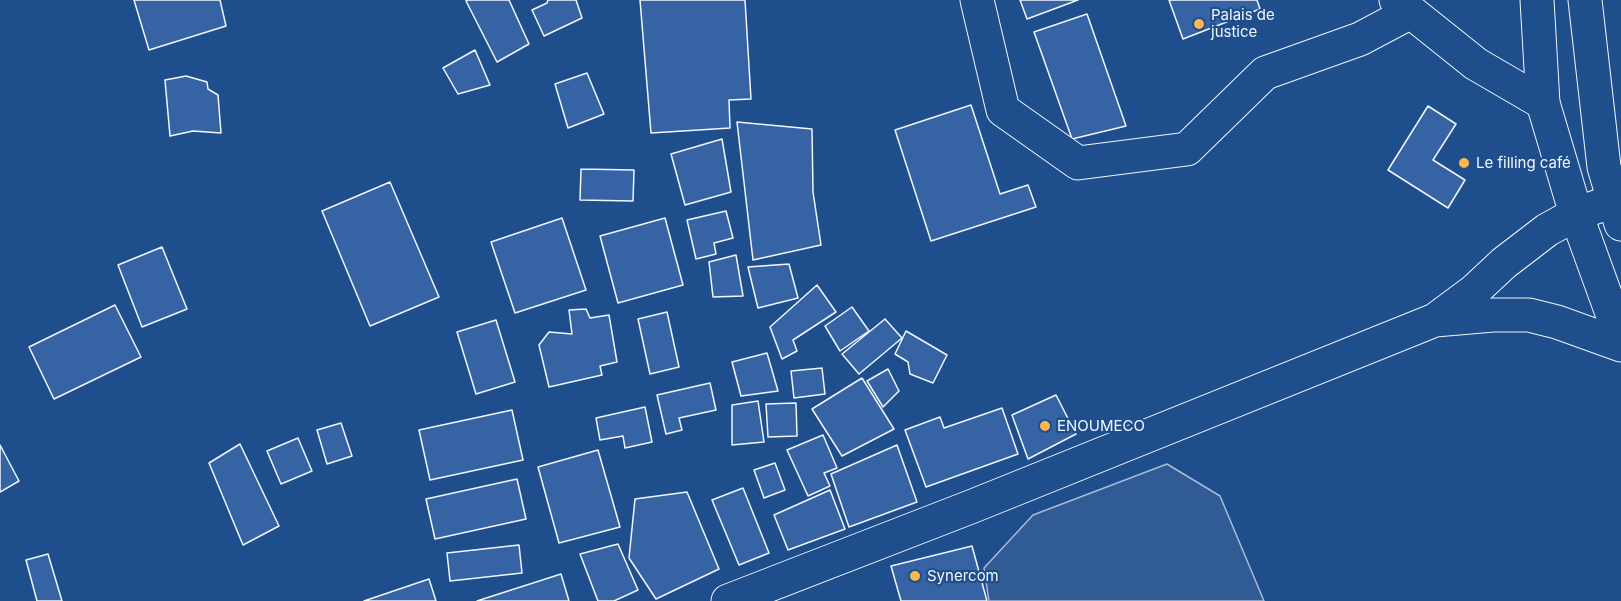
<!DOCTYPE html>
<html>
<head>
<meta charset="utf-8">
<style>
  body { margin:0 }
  canvas { display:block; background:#1f4e8c }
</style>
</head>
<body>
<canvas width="1621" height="601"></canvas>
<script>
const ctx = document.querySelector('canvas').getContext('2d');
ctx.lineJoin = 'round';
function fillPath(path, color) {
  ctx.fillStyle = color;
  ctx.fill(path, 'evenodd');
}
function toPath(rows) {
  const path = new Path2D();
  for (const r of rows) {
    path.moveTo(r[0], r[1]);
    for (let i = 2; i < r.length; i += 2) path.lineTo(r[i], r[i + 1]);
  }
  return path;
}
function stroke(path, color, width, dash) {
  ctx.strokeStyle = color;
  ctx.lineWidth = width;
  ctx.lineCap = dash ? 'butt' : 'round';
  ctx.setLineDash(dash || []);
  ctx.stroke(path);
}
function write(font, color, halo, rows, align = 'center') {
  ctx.font = font + ' Inter,sans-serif';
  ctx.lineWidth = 4.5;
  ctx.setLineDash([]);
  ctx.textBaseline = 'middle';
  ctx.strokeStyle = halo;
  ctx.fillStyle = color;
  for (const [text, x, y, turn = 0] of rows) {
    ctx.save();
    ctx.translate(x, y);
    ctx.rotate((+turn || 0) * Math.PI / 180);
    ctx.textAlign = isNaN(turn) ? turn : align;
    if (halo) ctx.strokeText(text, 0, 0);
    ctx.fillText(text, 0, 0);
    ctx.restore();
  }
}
const built = toPath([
  [1167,464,1220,496,1264,601,989,601,984,568,1033,515,1167,464]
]);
fillPath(built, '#305b95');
stroke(built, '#a8bbd7', 1.5);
const building = toPath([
  [134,0,220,0,226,26,149,50,134,0],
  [468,0,509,0,529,44,497,62,466,1,468,0],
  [548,0,576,0,582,18,544,36,532,10,547,3,548,0],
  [640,0,745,0,751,99,729,100,730,128,651,133,640,0],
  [1020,0,1078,0,1027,19,1020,0],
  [1169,0,1257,0,1260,9,1183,39,1169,0],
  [1087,14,1126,126,1072,139,1034,32,1087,14],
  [475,50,490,85,458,94,443,68,475,50],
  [587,73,604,114,568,128,555,84,587,73],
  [186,76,207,82,208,89,218,95,221,133,193,131,170,136,165,80,186,76],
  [971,105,1000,194,1028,185,1036,207,931,241,895,130,971,105],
  [1428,106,1456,124,1433,160,1465,180,1448,208,1388,170,1428,106],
  [737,122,812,129,813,192,821,245,753,260,737,122],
  [722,139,731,192,685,205,671,154,722,139],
  [581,169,634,170,633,201,580,200,581,169],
  [390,182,439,297,370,326,322,211,390,182],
  [726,211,733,238,714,243,716,254,696,259,687,220,726,211],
  [562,218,586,290,515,313,491,242,562,218],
  [665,218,683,285,618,303,600,236,665,218],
  [162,247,187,309,142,327,118,265,162,247],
  [736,255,743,296,713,297,709,262,736,255],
  [789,264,798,298,758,308,748,267,789,264],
  [817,285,836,312,793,340,797,351,782,359,770,327,817,285],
  [115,305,141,357,54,399,29,347,115,305],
  [852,307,869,331,840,351,825,326,852,307],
  [586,309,590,318,609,315,617,362,600,366,602,375,549,387,539,345,549,332,572,334,569,310,586,309],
  [667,312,679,367,650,374,638,319,667,312],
  [885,319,902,338,859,374,842,354,885,319],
  [496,320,515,382,476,394,457,332,496,320],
  [906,331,947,355,933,383,910,374,908,362,895,354,906,331],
  [767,353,778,391,741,396,732,362,767,353],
  [822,368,825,394,794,398,791,371,822,368],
  [888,369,899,391,883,407,867,381,888,369],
  [862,378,894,429,842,456,812,409,862,378],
  [710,383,716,410,679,418,682,430,666,434,657,395,710,383],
  [1056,395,1076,434,1028,459,1012,415,1056,395],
  [758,401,764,442,732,445,732,405,758,401],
  [796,403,797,436,768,437,766,404,796,403],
  [645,407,652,442,625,448,623,436,600,440,596,418,645,407],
  [1002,408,1018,454,926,487,905,430,940,417,944,428,1002,408],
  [512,410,523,460,430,480,419,430,512,410],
  [341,423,352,456,327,464,317,430,341,423],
  [823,435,837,468,824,473,830,486,808,496,787,450,823,435],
  [298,438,312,471,281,484,267,451,298,438],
  [240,444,279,526,243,545,209,463,240,444],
  [0,445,19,481,0,492,0,445],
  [897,445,917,502,849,527,831,474,897,445],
  [598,450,620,527,559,543,538,467,598,450],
  [775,463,785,490,764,498,754,470,775,463],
  [517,479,526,519,435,539,426,499,517,479],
  [743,488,769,553,739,565,712,500,743,488],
  [830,490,845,529,788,550,774,515,830,490],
  [687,492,719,569,656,599,629,558,635,499,687,492],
  [618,544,638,590,614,601,598,601,580,554,618,544],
  [519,545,522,573,450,581,447,553,519,545],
  [972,546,987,601,901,601,891,566,972,546],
  [48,554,62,601,37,601,26,560,48,554],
  [561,574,569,601,477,601,561,574],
  [429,579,436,601,364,601,429,579]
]);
fillPath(building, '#3563a3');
stroke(building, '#f2f6ff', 1.5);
const minor = toPath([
  [977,0,1003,110,1078,163,1187,149,1265,73,1360,39,1411,12],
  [1396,0,1476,64,1543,103],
  [1435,320,1493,315,1529,315,1557,322,1621,345],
  [728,601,973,506,1435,320,1474,291,1504,263,1547,230,1576,214,1613,201]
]);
const major = toPath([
  [1537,0,1543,103,1576,214,1621,338],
  [1585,0,1604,167,1621,224]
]);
stroke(minor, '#f2f6ff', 35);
stroke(major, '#f2f6ff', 35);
stroke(minor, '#1f4e8c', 33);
stroke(major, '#1f4e8c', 33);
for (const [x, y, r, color] of [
  [1199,24,6,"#ffb74d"],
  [1464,163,6,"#ffb74d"],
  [1045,426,6,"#ffb74d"],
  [915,576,6,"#ffb74d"]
]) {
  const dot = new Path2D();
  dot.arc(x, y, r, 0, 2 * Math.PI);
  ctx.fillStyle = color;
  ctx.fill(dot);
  stroke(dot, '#1f4e8c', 2);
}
write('15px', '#f2f6ff', '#1f4e8c', [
  ["Palais de",1211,15],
  ["justice",1211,32],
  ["Le filling café",1476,163],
  ["ENOUMECO",1057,426],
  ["Synercom",927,576]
], 'left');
</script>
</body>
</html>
